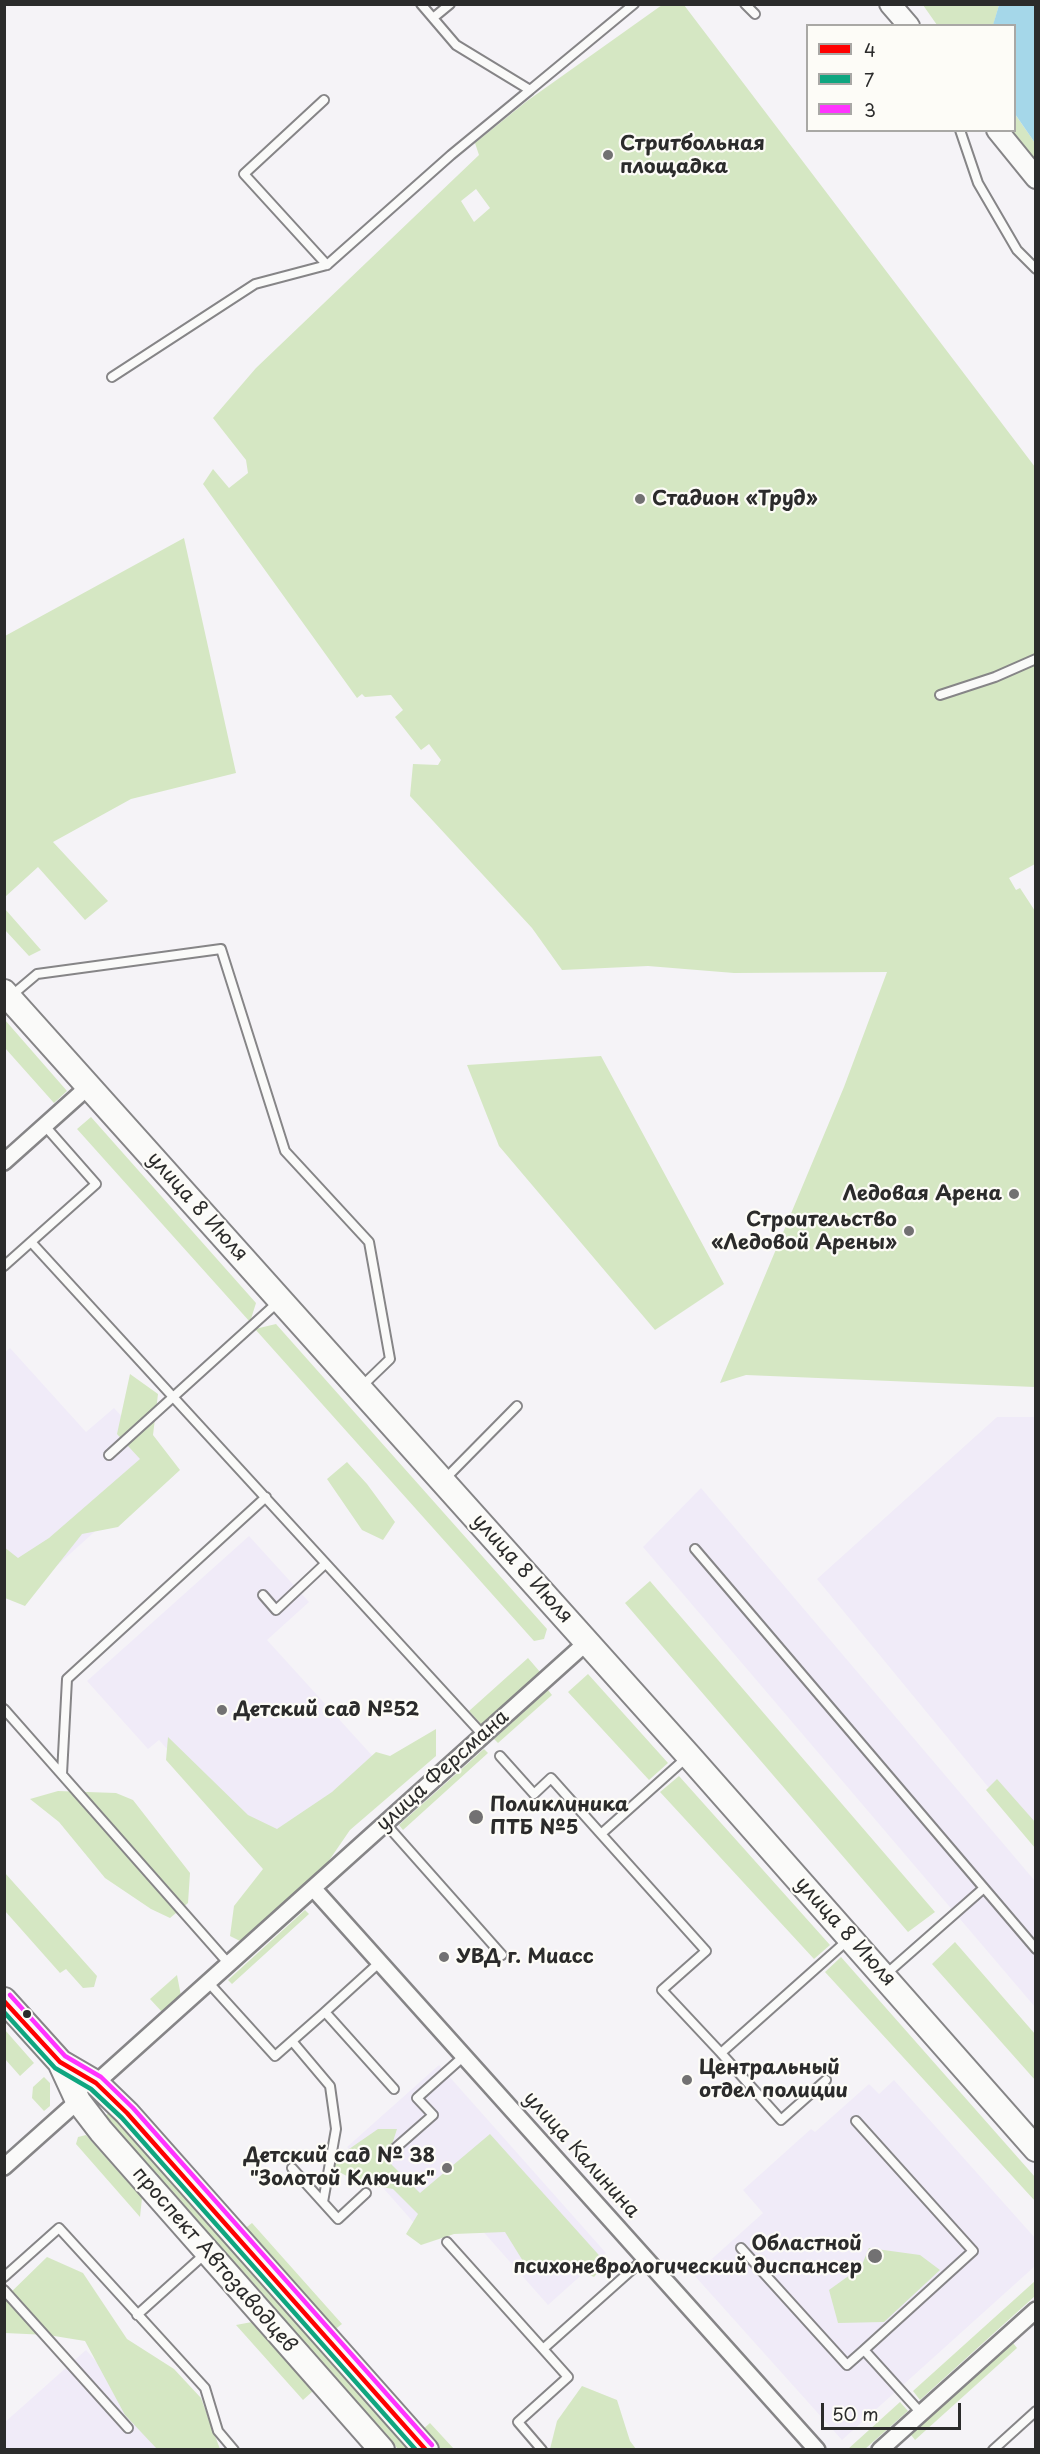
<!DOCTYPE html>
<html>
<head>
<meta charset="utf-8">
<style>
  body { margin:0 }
  #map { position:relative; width:1040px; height:2454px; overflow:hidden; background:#f5f3f7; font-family:"Playpen Sans",sans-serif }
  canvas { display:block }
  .frame { position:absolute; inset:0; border:6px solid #2b2b2b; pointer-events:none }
  .legend { position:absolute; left:806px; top:24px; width:210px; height:108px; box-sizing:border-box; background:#fdfcf7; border:2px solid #a9a8a5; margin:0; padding:8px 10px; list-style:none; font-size:18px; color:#2b2b2b }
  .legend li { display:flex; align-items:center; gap:12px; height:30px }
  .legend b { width:30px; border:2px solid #a9a8a5 }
  .scale { position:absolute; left:821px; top:2403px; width:140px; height:27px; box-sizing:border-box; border:3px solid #2b2b2b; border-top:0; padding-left:8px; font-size:18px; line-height:21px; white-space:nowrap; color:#2b2b2b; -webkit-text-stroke:4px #fdfcf7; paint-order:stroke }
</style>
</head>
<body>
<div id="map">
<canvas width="1040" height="2454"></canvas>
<div class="frame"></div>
<ul class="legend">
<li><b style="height:8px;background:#f00"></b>4</li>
<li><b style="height:8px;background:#0fa680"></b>7</li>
<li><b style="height:8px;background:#f3f"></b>3</li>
</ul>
<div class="scale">50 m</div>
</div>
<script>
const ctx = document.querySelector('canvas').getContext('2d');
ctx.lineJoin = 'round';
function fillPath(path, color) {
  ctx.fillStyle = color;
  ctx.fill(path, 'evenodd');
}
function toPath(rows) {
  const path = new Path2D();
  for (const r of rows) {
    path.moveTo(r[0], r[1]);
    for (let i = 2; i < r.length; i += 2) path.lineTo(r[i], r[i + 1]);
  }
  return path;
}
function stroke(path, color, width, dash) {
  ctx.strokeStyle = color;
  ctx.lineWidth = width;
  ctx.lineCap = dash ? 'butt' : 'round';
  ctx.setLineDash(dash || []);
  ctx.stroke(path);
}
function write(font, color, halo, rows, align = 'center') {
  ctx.font = font + ' "Playpen Sans",sans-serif';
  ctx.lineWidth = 4.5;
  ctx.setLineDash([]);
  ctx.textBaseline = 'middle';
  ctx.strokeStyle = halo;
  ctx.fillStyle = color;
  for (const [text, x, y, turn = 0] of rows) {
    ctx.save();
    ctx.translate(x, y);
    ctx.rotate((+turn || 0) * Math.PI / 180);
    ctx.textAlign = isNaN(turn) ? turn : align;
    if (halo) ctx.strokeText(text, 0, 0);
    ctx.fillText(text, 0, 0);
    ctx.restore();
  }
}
fillPath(toPath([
  [10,1348,86,1432,114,1408,167,1466,28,1592,5,1566,4,1353],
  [997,1417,1035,1417,1035,1841,989,1788,817,1579],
  [701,1488,1035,1881,1035,2007,643,1547],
  [249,1536,309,1602,267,1640,377,1761,267,1860,159,1740,148,1749,87,1681],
  [439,2065,606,2253,548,2305,457,2202,422,2232,347,2147],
  [894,2080,1035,2238,1035,2266,842,2440,694,2275,763,2213,743,2190,811,2129,815,2132,869,2084,879,2094],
  [86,2350,175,2449,5,2449,4,2423]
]), '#f0ebf8');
fillPath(toPath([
  [662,5,684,5,1035,467,1035,864,1009,878,1016,890,1020,888,1035,911,1035,1387,746,1375,720,1383,844,1087,887,972,734,973,648,966,562,970,532,928,410,796,413,764,438,765,441,760,429,744,421,750,395,717,403,710,391,695,365,697,362,694,357,698,203,484,213,469,229,488,248,473,246,460,213,418,256,368,479,155,475,143,527,101],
  [476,189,490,208,474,222,461,201],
  [923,5,999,5,993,26,937,25],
  [1015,114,1035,143,1035,160,1010,131,1014,130],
  [184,538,236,773,131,799,53,842,108,901,85,920,38,867,5,897,5,636],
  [4,909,5,909,41,950,29,956,5,930],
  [5,1020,67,1091,54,1103,5,1048],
  [601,1056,724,1284,655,1330,499,1146,467,1065],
  [91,1117,256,1303,250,1322,77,1129],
  [276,1324,547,1629,544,1639,534,1641,255,1329],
  [130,1374,158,1394,153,1435,180,1470,118,1527,82,1534,25,1606,5,1598,4,1547,18,1558,49,1538,140,1459,117,1434],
  [347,1462,367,1484,395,1522,383,1540,362,1530,327,1479],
  [650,1581,935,1912,908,1932,625,1603],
  [528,1658,540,1672,482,1725,469,1711],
  [588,1674,668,1763,649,1780,568,1692],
  [548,1690,552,1695,498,1743,494,1739],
  [436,1729,436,1756,350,1830,319,1875,269,1916,254,1948,230,1936,234,1906,263,1869,166,1760,168,1737,248,1815,277,1829,332,1792,376,1752,390,1756],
  [484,1749,488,1753,403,1830,399,1825],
  [679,1776,830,1945,814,1959,660,1792],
  [997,1779,1035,1822,1035,1848,986,1790],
  [58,1791,116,1793,133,1800,190,1873,188,1903,170,1918,151,1909,105,1878,59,1822,30,1799],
  [5,1873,97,1976,94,1987,83,1988,66,1969,60,1973,5,1911],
  [305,1910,309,1914,232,1984,228,1980],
  [955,1942,1035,2034,1035,2080,932,1964],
  [841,1957,1035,2177,1035,2201,825,1972],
  [177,1975,181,1996,163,2013,150,1999],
  [5,2030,34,2063,20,2076,5,2059],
  [44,2077,50,2083,50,2106,44,2111,32,2098,33,2087],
  [114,2112,412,2449,398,2449,104,2120,107,2114],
  [378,2129,397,2129,387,2160,420,2193,490,2134,606,2263,594,2277,576,2269,560,2274,526,2266,505,2232,454,2234,421,2245,406,2234,418,2214,393,2189,360,2183,326,2165],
  [86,2135,142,2198,140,2217,76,2144,78,2137],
  [252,2223,342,2324,333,2331,243,2230],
  [869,2248,920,2255,940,2270,884,2322,838,2323,829,2290,861,2267],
  [47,2257,83,2273,127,2339,174,2369,201,2398,220,2449,157,2449,125,2415,85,2341,48,2335,5,2333,5,2298],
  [1035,2281,1035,2296,920,2400,913,2391],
  [252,2322,313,2391,303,2400,236,2325],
  [1010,2339,1017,2348,915,2440,908,2431],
  [582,2386,617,2400,630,2441,636,2449,550,2449,557,2421],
  [900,2402,908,2411,865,2449,848,2449],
  [430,2423,454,2449,439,2449,422,2430]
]), '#d5e7c3');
fillPath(toPath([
  [999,5,1035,5,1035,143,1015,114,1014,26,993,25]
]), '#a5d7e9');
const service = toPath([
  [421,4,456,45,530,90,634,4],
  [745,4,755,14],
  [433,18,450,4],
  [324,100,244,174,327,265,451,155,530,90],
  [960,130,978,183,1017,250,1036,269],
  [112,377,255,284,327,265],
  [940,695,995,677,1036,659],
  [11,996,37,974,221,949,285,1151,369,1242,390,1359,361,1387],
  [31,1242,483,1735],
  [4,1266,96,1184,45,1126],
  [109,1455,277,1303],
  [444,1480,517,1406],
  [695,1549,984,1888],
  [263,1595,276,1610,325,1564],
  [4,1709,229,1964],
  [500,1756,534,1794,551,1778,601,1834,685,1759],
  [62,1774,67,1679,266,1497],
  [385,1823,502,1955],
  [601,1834,706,1951,662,1990,721,2053,849,1939],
  [885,1975,984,1888,1036,1949],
  [208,1982,275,2056,325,2012,394,2089],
  [325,2012,380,1962],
  [292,2041,330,2086,336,2129,323,2202],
  [721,2053,781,2120,826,2080],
  [856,2121,973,2251,864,2350],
  [392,2151,433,2115,417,2098,464,2056],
  [292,2168,338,2219,366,2193],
  [447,2242,543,2349],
  [741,2248,847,2365,864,2350,921,2413],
  [4,2277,59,2228,205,2388,218,2431,234,2450],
  [4,2290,128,2428],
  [137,2315,206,2253],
  [542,2450,518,2422,568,2377,543,2349,645,2258],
  [993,2450,1036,2411]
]);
const minor = toPath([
  [4,1162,89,1086],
  [313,1888,817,2450],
  [96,2083,587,1642],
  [4,2167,78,2101],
  [880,2450,1036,2310]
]);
const tertiary = toPath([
  [890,4,909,26],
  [997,130,1036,178]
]);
const primary = toPath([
  [4,992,689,1756,1036,2149],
  [4,2000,60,2062,78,2101,101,2131,382,2450],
  [60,2062,96,2083,127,2113,426,2450]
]);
stroke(service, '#868587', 12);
stroke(minor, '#868587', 20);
stroke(tertiary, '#868587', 24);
stroke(primary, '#868587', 28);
stroke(service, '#fafaf9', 8);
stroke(minor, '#fafaf9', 15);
stroke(tertiary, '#fafaf9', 20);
stroke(primary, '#fafaf9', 24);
stroke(toPath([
  [4,2001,60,2062,96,2083,127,2113,426,2450]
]), '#f00', 4.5);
stroke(toPath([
  [4,2012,55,2068,91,2089,122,2118,416,2450]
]), '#0fa680', 4.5);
stroke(toPath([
  [10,1995,65,2056,101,2077,133,2108,432,2445]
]), '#f3f', 4.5);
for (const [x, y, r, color] of [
  [608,155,6,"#727172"],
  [640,499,6,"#727172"],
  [1014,1194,6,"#727172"],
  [909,1231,6,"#727172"],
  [222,1710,6,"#727172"],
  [476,1817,8,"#727172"],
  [444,1957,6,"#727172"],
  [27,2014,5,"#2b2b2b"],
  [687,2080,6,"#727172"],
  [447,2168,6,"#727172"],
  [875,2256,8,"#727172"]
]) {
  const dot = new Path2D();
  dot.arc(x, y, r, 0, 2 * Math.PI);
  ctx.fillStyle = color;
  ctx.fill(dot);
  stroke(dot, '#fdfcf7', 2);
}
write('bold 20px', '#2b2b2b', '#fdfcf7', [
  ["Стритбольная",620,144],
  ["площадка",620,167],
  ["Стадион «Труд»",652,499],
  ["Ледовая Арена",1002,1194,"right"],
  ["Строительство",897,1220,"right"],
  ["«Ледовой Арены»",897,1243,"right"],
  ["Детский сад №52",234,1710],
  ["Поликлиника",490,1805],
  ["ПТБ №5",490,1828],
  ["УВД г. Миасс",456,1957],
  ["Центральный",699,2068],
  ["отдел полиции",699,2091],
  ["Детский сад № 38",435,2156,"right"],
  ["\"Золотой Ключик\"",435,2179,"right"],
  ["Областной",862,2244,"right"],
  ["психоневрологический диспансер",862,2267,"right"]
], 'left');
write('20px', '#2b2b2b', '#fdfcf7', [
  ["улица 8 Июля",197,1207,48],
  ["улица 8 Июля",522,1569,48],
  ["улица Ферсмана",443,1771,-42],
  ["улица 8 Июля",845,1932,48],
  ["улица Калинина",581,2155,48],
  ["проспект Автозаводцев",214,2260,49]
]);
</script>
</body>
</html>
